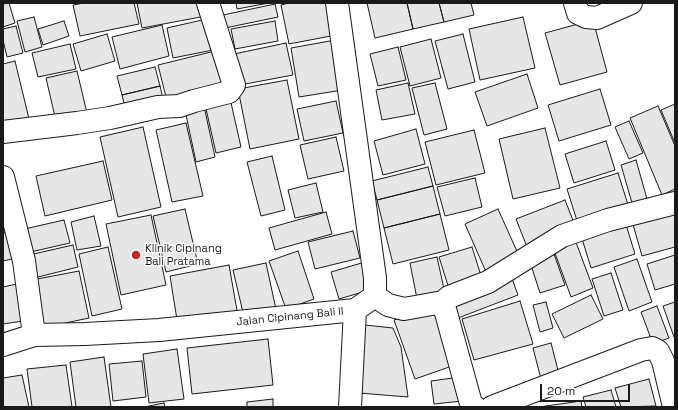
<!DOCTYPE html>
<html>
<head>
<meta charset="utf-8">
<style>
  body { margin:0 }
  #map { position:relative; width:678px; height:410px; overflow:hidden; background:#fff; font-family:"Space Grotesk",sans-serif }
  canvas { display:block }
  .frame { position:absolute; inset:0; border:4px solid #1a1a1a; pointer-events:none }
  .scale { position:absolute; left:540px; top:384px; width:90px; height:18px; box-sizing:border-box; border:2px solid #1a1a1a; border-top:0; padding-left:5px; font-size:12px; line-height:14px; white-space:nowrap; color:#1a1a1a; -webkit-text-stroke:3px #fff; paint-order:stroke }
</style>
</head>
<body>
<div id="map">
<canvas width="678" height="410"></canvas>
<div class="frame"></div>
<div class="scale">20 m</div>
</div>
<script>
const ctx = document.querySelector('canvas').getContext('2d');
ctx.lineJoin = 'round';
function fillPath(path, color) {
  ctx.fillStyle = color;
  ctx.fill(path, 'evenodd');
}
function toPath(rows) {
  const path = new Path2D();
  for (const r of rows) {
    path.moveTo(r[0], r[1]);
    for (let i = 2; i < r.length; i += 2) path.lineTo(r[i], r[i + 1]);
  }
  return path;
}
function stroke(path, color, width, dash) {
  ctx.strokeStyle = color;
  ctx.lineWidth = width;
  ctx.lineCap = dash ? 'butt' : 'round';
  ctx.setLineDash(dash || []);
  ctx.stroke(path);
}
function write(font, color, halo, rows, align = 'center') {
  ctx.font = font + ' "Space Grotesk",sans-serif';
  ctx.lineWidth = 3;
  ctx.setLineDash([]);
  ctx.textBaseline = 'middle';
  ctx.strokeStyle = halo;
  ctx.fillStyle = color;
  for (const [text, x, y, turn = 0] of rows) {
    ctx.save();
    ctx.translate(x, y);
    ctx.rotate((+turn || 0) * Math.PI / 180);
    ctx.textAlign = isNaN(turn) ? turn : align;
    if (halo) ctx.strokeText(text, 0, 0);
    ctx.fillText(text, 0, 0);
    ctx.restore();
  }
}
const building = toPath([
  [9,3,15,23,3,27,3,4,9,3],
  [84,3,134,3,139,24,80,36,73,5,84,3],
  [137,3,204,3,206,16,142,28,137,3],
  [236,3,269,3,237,9,236,3],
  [289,3,330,3,336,35,289,44,281,5,289,3],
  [367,3,407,3,413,29,375,38,367,3],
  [407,3,439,3,444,22,413,29,407,3],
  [439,3,471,3,474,15,444,22,439,3],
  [275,4,278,17,225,28,223,15,275,4],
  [34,17,42,47,25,52,17,21,34,17],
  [523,17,535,68,480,80,469,29,523,17],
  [211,18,218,49,173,58,167,28,211,18],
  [593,20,607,72,560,85,545,33,593,20],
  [64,21,69,36,43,45,38,29,64,21],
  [275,21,278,41,235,49,231,29,275,21],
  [162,25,169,56,120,69,112,37,162,25],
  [16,26,23,53,7,57,3,40,3,29,16,26],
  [107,34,115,61,81,71,73,44,107,34],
  [463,34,475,82,448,89,435,41,463,34],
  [341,39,349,89,299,97,291,48,341,39],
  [431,39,441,78,410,86,400,47,431,39],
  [286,43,293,75,240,85,234,54,286,43],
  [70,44,76,69,38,77,32,53,70,44],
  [398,47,406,80,378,86,370,54,398,47],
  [215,51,225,91,168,105,158,65,215,51],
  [15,61,30,123,3,129,3,64,15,61],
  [155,67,160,86,122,95,117,76,155,67],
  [77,71,87,113,56,121,46,78,77,71],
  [527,74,538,108,487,126,475,92,527,74],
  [287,80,299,139,250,149,238,89,287,80],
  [408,83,415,114,382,120,376,90,408,83],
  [435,83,447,129,424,135,412,88,435,83],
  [160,86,164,103,126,111,122,95,160,86],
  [600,89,611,125,559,141,548,105,600,89],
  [229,94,241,147,216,153,204,100,229,94],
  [336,101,343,133,304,141,297,109,336,101],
  [675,104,675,143,661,110,675,104],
  [204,106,215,157,196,162,185,110,204,106],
  [658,106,675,146,675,189,662,195,630,118,658,106],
  [629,121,643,153,629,159,615,127,629,121],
  [186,123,203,196,172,202,156,130,186,123],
  [143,127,161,207,118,217,100,137,143,127],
  [545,128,560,188,513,199,499,139,545,128],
  [416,129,425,164,383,175,374,141,416,129],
  [474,130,485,173,436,185,425,142,474,130],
  [336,137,344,171,308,179,300,145,336,137],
  [606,141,615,170,574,183,565,154,606,141],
  [272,156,285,210,261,216,247,162,272,156],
  [636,160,649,206,634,210,621,165,636,160],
  [103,161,112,200,45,216,36,176,103,161],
  [428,167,433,186,377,200,372,181,428,167],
  [618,173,630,211,579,227,567,189,618,173],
  [475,178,482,207,445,216,437,187,475,178],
  [316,183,323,212,295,218,288,190,316,183],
  [433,186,440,214,384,228,377,200,433,186],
  [565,200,576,228,527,247,516,219,565,200],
  [185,209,198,264,166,272,153,216,185,209],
  [498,209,520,258,486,272,465,224,498,209],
  [675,209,675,247,642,256,632,221,675,209],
  [326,212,332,234,275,250,269,228,326,212],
  [440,214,449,250,393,264,384,228,440,214],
  [151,215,166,285,121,295,106,224,151,215],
  [94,216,101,246,77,250,71,222,94,216],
  [624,218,635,254,591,268,580,232,624,218],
  [64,220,70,243,26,253,20,230,64,220],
  [14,231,21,257,3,261,3,233,14,231],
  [353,231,360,258,315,269,308,242,353,231],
  [574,237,593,288,571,297,552,245,574,237],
  [73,245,78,267,34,278,29,255,73,245],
  [108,247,122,309,92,316,79,254,108,247],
  [472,247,483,282,450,292,439,257,472,247],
  [298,251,314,299,286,309,269,261,298,251],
  [554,254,565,285,540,293,530,262,554,254],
  [675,255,675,284,655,290,647,264,675,255],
  [437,257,446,298,418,304,410,263,437,257],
  [637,259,652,302,629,311,614,267,637,259],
  [365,262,373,289,339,299,331,272,365,262],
  [266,263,277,314,245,321,233,270,266,263],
  [229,265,238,316,178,326,170,276,229,265],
  [79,271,89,318,42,328,32,280,79,271],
  [611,273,623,310,604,316,592,279,611,273],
  [511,276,518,295,458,318,451,298,511,276],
  [17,284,23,321,3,324,3,287,17,284],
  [591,295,603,319,564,338,552,314,591,295],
  [520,301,533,344,474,360,462,319,520,301],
  [546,302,553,328,540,332,533,305,546,302],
  [675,302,675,337,674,337,663,306,675,302],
  [435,306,455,365,415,379,394,320,435,306],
  [657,306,669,338,653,344,641,312,657,306],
  [365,325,393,328,401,347,408,397,359,393,365,325],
  [268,339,273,385,192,394,187,348,268,339],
  [551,343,560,378,542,383,533,348,551,343],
  [177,349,184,399,149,403,143,354,177,349],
  [104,357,111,407,76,407,70,362,104,357],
  [142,361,146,397,113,401,109,364,142,361],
  [66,365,72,407,32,407,27,369,66,365],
  [22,375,29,407,3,407,3,378,22,375],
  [460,377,462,401,434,404,431,381,460,377],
  [649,379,656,406,621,407,615,388,649,379],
  [611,390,616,407,586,407,583,397,611,390],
  [273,399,273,407,247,407,247,402,273,399],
  [581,401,582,407,539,407,581,401],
  [164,403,165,407,144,407,164,403]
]);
fillPath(building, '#e6e6e6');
stroke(building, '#1a1a1a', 1);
const minor = toPath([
  [337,3,375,278,375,296],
  [575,3,578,13,586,17,597,18,631,3],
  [3,132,77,123,110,118,158,107,179,106,194,101,229,92,234,85,208,3],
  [3,177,24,261,34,335],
  [375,296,388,305,404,309,443,302,449,297,488,282,562,236,608,220,675,203],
  [443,302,470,400,472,405,475,407],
  [3,345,34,335,85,334,159,330,355,310,375,296],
  [350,407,355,310],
  [492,407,641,350,652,348,658,351,663,361,674,407]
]);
stroke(minor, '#1a1a1a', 24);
stroke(minor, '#fff', 22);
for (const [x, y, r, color] of [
  [136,255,5,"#c62828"]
]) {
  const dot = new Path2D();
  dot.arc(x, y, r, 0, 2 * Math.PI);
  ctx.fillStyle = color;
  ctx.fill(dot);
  stroke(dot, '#fff', 1.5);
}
write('11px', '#1a1a1a', '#fff', [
  ["Klinik Cipinang",145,249],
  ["Bali Pratama",145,262]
], 'left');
write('11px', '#1a1a1a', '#fff', [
  ["Jalan Cipinang Bali II",290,317,-6]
]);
</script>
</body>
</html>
